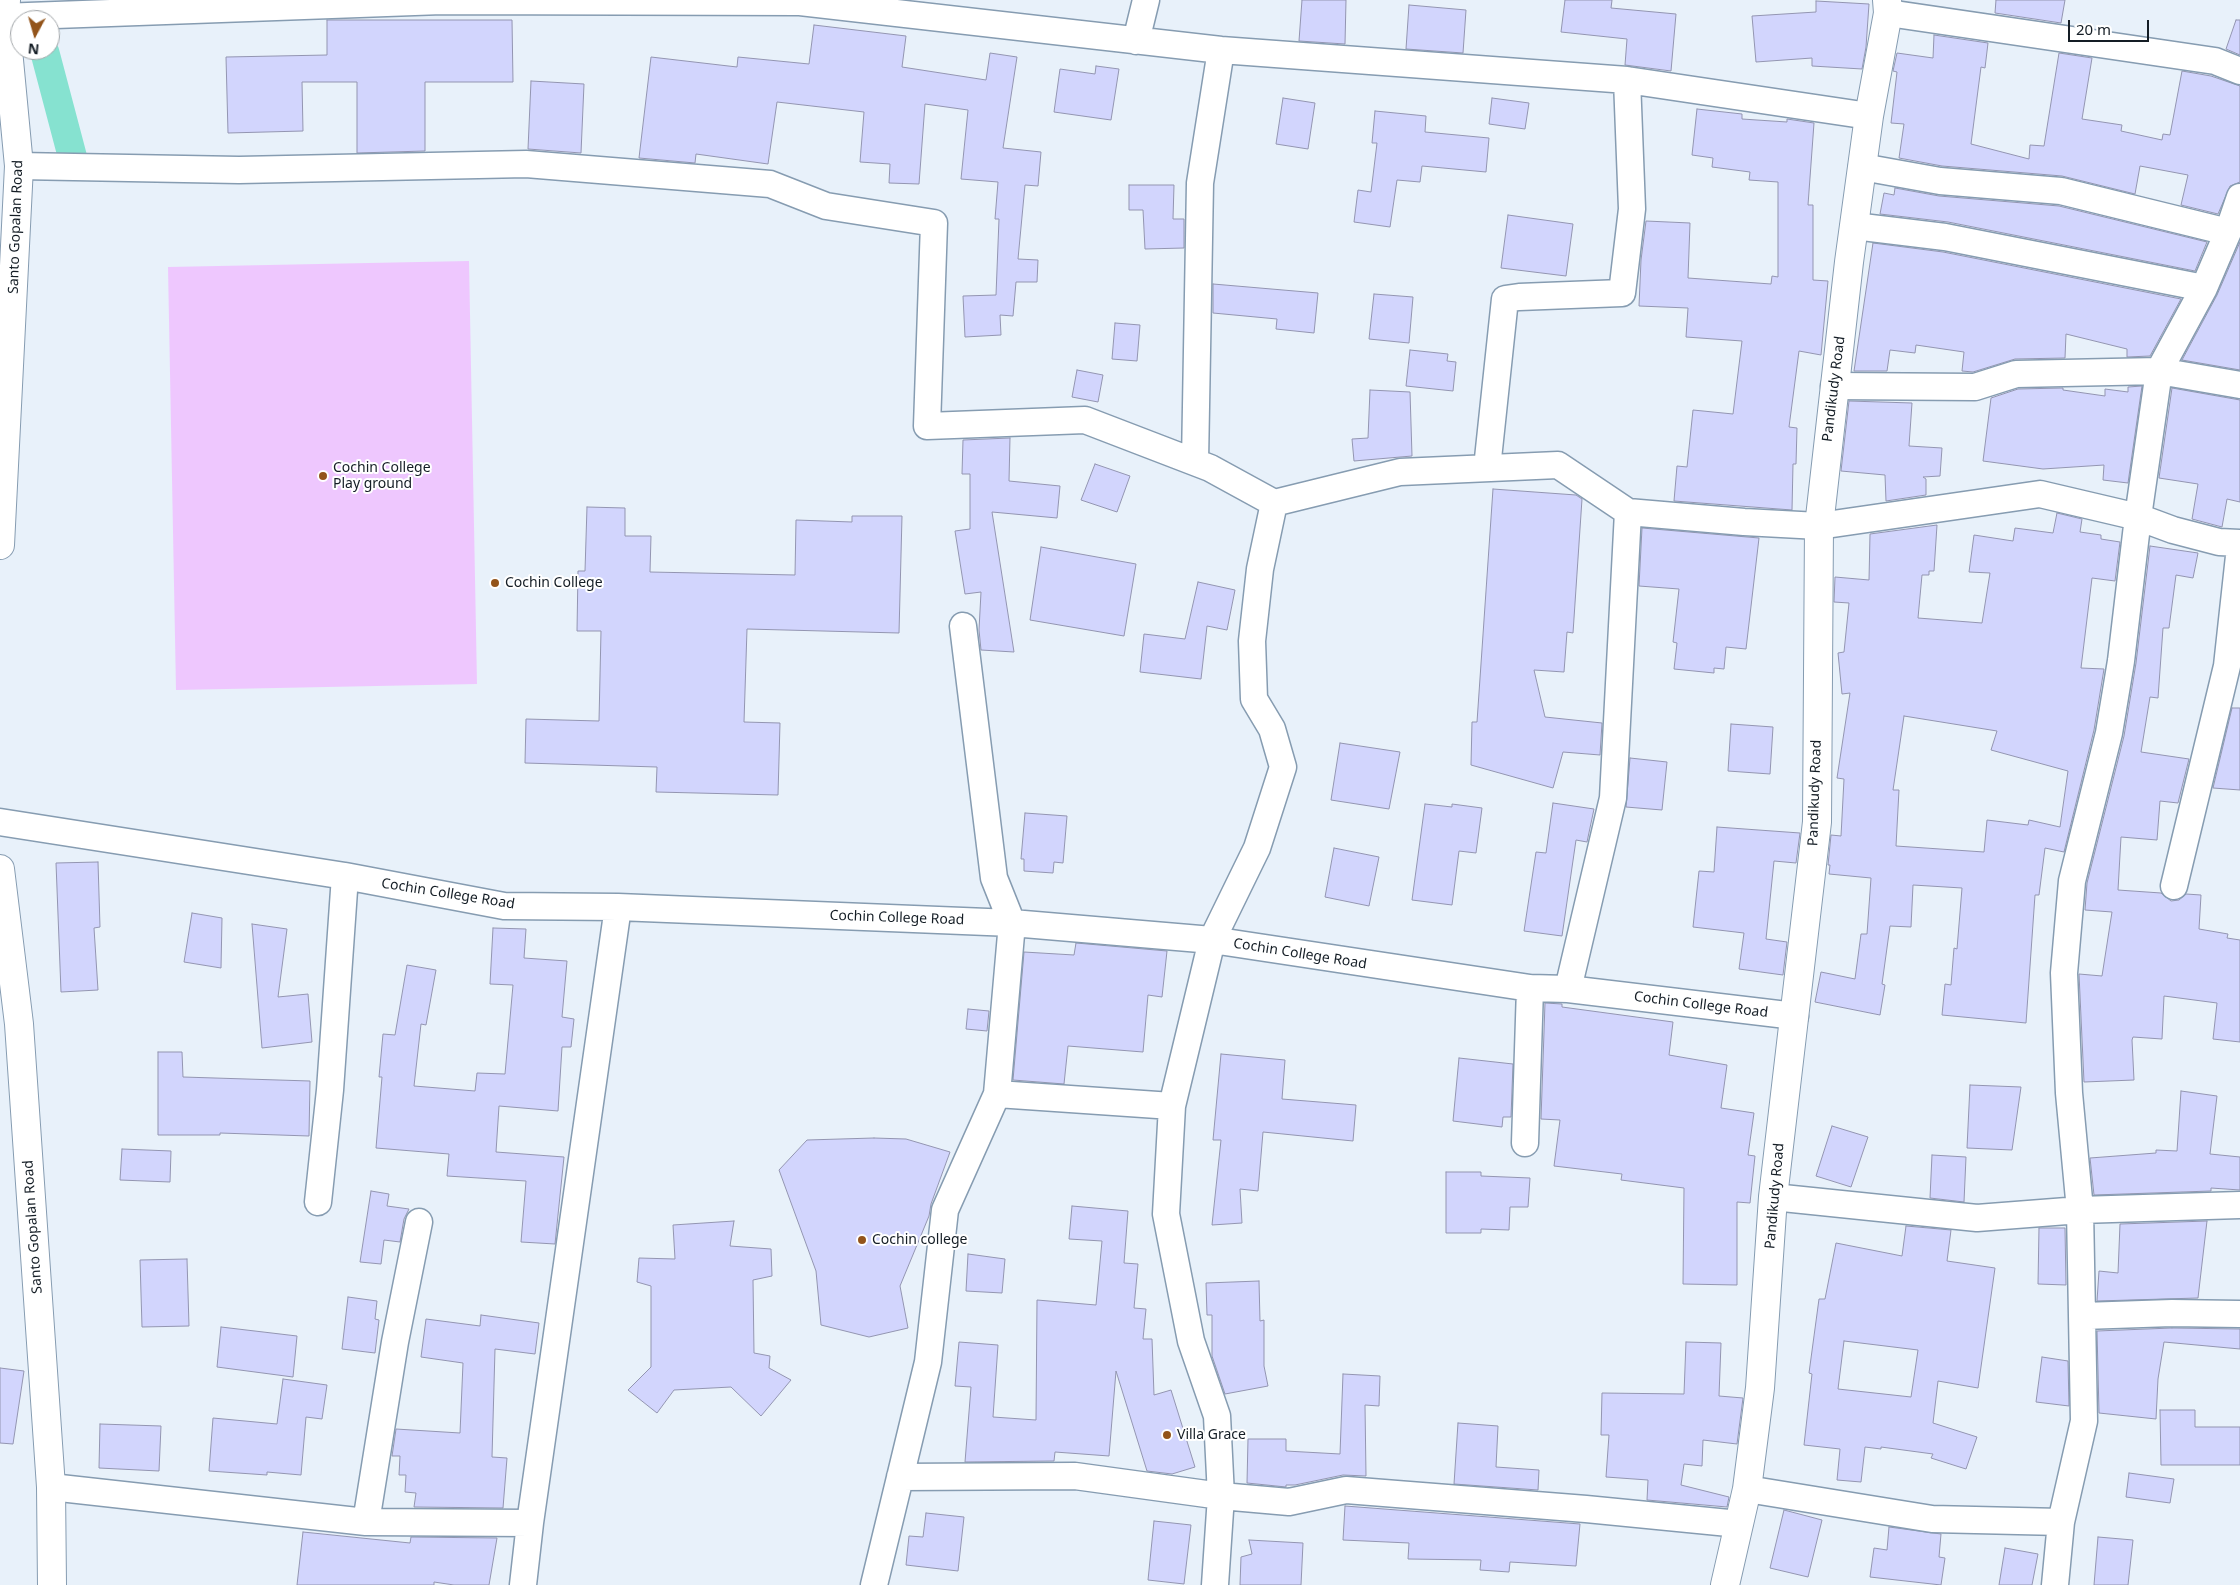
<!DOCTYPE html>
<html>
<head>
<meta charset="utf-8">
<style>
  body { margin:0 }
  #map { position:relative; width:2240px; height:1585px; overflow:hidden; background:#e8f1fa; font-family:"Noto Sans",sans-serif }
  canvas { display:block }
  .north { position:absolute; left:10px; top:10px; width:50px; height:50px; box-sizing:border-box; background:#fff; border:1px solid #a1a5a8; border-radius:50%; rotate:186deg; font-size:14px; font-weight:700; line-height:20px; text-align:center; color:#141d25 }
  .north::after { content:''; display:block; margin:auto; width:18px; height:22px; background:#93541a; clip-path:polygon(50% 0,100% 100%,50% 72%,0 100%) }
  .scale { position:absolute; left:2068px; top:20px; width:81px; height:22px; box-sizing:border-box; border:2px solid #141d25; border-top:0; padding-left:6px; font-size:15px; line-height:18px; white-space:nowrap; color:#141d25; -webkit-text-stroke:4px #fff; paint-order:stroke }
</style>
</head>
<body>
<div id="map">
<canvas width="2240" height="1585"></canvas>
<div class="north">N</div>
<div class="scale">20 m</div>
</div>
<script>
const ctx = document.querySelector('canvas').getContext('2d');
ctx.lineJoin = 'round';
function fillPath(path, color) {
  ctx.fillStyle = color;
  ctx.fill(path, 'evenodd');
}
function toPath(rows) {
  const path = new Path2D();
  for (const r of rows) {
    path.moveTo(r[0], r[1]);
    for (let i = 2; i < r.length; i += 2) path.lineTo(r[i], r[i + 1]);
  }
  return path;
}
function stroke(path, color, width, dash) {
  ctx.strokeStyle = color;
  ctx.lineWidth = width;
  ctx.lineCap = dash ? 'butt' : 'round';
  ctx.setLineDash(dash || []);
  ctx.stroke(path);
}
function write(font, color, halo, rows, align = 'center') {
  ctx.font = font + ' "Noto Sans",sans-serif';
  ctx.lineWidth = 4;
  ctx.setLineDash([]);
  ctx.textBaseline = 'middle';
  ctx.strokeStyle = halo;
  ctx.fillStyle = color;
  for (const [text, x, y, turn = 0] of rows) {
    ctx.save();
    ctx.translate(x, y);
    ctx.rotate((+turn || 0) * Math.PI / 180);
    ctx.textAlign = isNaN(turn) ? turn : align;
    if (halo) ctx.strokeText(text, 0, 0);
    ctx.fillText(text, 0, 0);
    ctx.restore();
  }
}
fillPath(toPath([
  [469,261,477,684,176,690,168,267]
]), '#eec7fe');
stroke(toPath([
  [45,53,73,159]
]), '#86e2d0', 29);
const building = toPath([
  [1302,0,1346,0,1345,44,1299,41,1302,0],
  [1565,0,1612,0,1611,8,1676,14,1671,71,1625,65,1627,39,1561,32,1565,0],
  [1996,0,2065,0,2061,23,1995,13,1996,0],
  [1816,1,1869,4,1866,47,1862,69,1812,66,1812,58,1756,62,1752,16,1816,12,1816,1],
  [1409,5,1466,10,1463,53,1406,49,1409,5],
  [327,20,512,20,513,82,425,82,425,151,357,153,357,82,302,82,303,131,228,133,226,57,327,55,327,20],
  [2236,20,2240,20,2240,55,2226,49,2236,20],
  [814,25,906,36,902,67,986,80,990,53,1017,57,1003,148,1041,152,1038,186,1025,185,1018,259,1038,260,1037,282,1016,282,1013,316,1000,315,1001,335,965,337,963,296,996,295,999,219,995,219,998,182,961,179,968,110,925,104,919,184,889,183,890,164,860,162,864,112,777,102,768,164,696,154,695,163,639,158,651,57,737,67,738,57,809,64,814,25],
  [1934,35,1988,43,1985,68,1981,67,1971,144,2029,159,2030,145,2044,146,2059,53,2092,58,2082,119,2122,125,2121,131,2162,140,2163,134,2170,135,2182,71,2211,76,2240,86,2240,182,2230,186,2218,214,2181,205,2188,175,2140,166,2135,194,2062,176,1942,166,1899,158,1904,124,1891,123,1897,72,1893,71,1897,53,1933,58,1934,35],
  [1096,66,1119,69,1111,120,1054,112,1060,69,1095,74,1096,66],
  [531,81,584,84,581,153,528,149,531,81],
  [1283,98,1315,103,1308,149,1276,144,1283,98],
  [1492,98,1529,103,1525,129,1489,124,1492,98],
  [1697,109,1742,114,1742,119,1787,122,1787,119,1814,123,1808,205,1813,205,1813,280,1828,281,1821,355,1799,351,1789,427,1797,428,1796,464,1793,464,1792,510,1674,501,1677,466,1687,467,1693,410,1733,414,1742,341,1686,337,1688,308,1639,306,1641,260,1646,221,1690,223,1688,278,1771,284,1772,276,1778,277,1778,182,1749,180,1750,172,1712,167,1713,158,1692,155,1697,109],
  [1375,111,1426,116,1425,132,1489,138,1486,172,1422,166,1420,182,1397,180,1390,227,1354,222,1358,190,1371,192,1377,143,1372,143,1375,111],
  [1129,185,1174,185,1173,219,1184,219,1184,248,1145,249,1143,210,1129,210,1129,185],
  [1895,188,1939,196,2059,206,2207,242,2195,271,1948,222,1880,214,1884,193,1894,195,1895,188],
  [1508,215,1573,224,1566,276,1501,268,1508,215],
  [2240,242,2240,370,2182,360,2217,295,2240,242],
  [1873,243,1943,252,2181,299,2150,356,2127,357,2127,349,2066,334,2065,358,2015,359,1973,372,1962,371,1964,352,1916,345,1915,353,1890,350,1887,371,1854,371,1873,243],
  [1213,284,1318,293,1314,333,1276,329,1277,319,1213,313,1213,284],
  [1374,294,1413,297,1409,343,1369,339,1374,294],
  [1115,323,1140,325,1137,361,1112,359,1115,323],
  [1410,350,1448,354,1447,361,1456,362,1453,391,1406,386,1410,350],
  [1077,370,1103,375,1098,402,1072,397,1077,370],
  [2142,386,2128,483,2103,480,2104,465,2043,469,1983,461,1991,398,2018,389,2063,388,2063,390,2105,396,2105,389,2128,392,2128,387,2142,386],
  [2172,388,2240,400,2240,502,2227,499,2222,527,2192,519,2198,484,2159,478,2172,388],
  [1370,390,1410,392,1412,456,1354,461,1352,439,1368,438,1370,390],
  [1849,401,1912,403,1909,446,1942,448,1940,476,1923,477,1926,479,1926,495,1886,501,1885,475,1841,471,1849,401],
  [1010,438,1009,481,1060,486,1057,518,992,512,1014,652,981,650,979,630,981,592,965,594,955,531,970,529,970,474,962,474,963,440,1010,438],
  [1095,464,1130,476,1117,512,1081,500,1095,464],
  [1493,489,1576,495,1582,499,1573,633,1567,632,1564,672,1534,670,1545,717,1602,723,1600,755,1563,752,1553,788,1471,765,1472,722,1477,722,1493,489],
  [587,507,625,508,625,536,651,536,650,572,795,575,796,520,852,522,852,516,902,516,899,633,747,629,744,722,780,723,778,795,656,792,657,767,525,763,526,719,599,721,601,631,577,631,578,571,585,571,587,507],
  [2057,513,2082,519,2080,532,2101,535,2101,539,2120,542,2115,581,2092,578,2081,668,2104,669,2094,730,2064,852,2045,848,2039,895,2035,895,2026,1023,1942,1015,1945,984,1951,985,1954,948,1957,949,1962,888,1913,885,1911,927,1890,926,1882,984,1885,985,1880,1015,1815,1002,1821,972,1855,979,1861,934,1867,934,1871,878,1829,874,1830,865,1828,865,1831,835,1841,836,1844,779,1837,778,1850,693,1842,694,1838,653,1844,652,1849,603,1834,602,1835,577,1869,580,1870,534,1937,525,1934,571,1929,571,1929,575,1922,575,1918,618,1982,623,1990,573,1969,572,1974,535,2013,541,2015,528,2053,533,2057,513],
  [1904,716,1997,731,1991,750,2068,771,2060,827,2029,820,2028,825,1987,820,1984,852,1896,846,1899,790,1893,790,1904,716],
  [1642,528,1759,538,1746,649,1726,647,1724,669,1714,668,1714,673,1674,669,1677,643,1673,642,1679,589,1639,586,1642,528],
  [2150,546,2198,553,2193,578,2176,575,2169,628,2163,628,2158,698,2150,697,2141,752,2189,759,2178,803,2160,801,2157,840,2121,837,2118,890,2161,893,2171,901,2179,900,2186,894,2201,895,2199,929,2228,934,2227,938,2240,940,2240,1042,2213,1039,2217,1003,2164,996,2162,1039,2133,1037,2132,1040,2134,1080,2084,1082,2079,974,2102,976,2112,912,2085,910,2087,883,2124,736,2136,663,2150,546],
  [1041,547,1136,564,1124,636,1030,620,1041,547],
  [1198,582,1235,590,1227,630,1207,626,1201,679,1140,672,1144,634,1185,639,1198,582],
  [2232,708,2240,708,2240,790,2213,788,2232,708],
  [1731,724,1773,727,1770,774,1728,771,1731,724],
  [1340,743,1400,752,1389,809,1331,800,1340,743],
  [1630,758,1667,762,1662,810,1626,807,1630,758],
  [1553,803,1594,809,1587,842,1576,840,1562,936,1524,931,1536,852,1546,853,1553,803],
  [1425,804,1452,807,1452,804,1482,808,1476,853,1459,851,1452,905,1412,900,1425,804],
  [1025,813,1067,816,1063,863,1054,862,1053,873,1024,871,1024,859,1021,859,1025,813],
  [1717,827,1800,833,1796,863,1774,861,1766,939,1787,942,1783,975,1739,969,1744,933,1693,927,1699,871,1714,872,1717,827],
  [1334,848,1379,857,1369,906,1325,897,1334,848],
  [98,862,100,927,94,928,98,990,61,992,56,863,98,862],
  [192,913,222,918,221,968,184,962,192,913],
  [252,924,287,929,278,997,308,994,312,1042,262,1048,252,924],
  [493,928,526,929,524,958,567,961,562,1017,574,1019,571,1047,562,1047,558,1111,499,1106,496,1152,564,1157,555,1244,521,1242,526,1181,447,1176,449,1154,376,1148,382,1077,379,1077,383,1034,395,1035,407,965,436,970,426,1025,421,1024,414,1086,475,1091,477,1073,505,1074,513,985,490,984,493,928],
  [1076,943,1167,951,1162,997,1148,995,1143,1052,1068,1046,1064,1084,1013,1080,1024,952,1074,955,1076,943],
  [1545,1003,1562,1004,1562,1007,1673,1022,1669,1055,1727,1065,1721,1108,1754,1113,1748,1155,1755,1156,1750,1203,1737,1202,1737,1285,1683,1284,1684,1188,1621,1180,1622,1174,1554,1166,1560,1120,1541,1119,1545,1003],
  [968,1009,989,1011,987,1031,966,1029,968,1009],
  [158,1052,182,1052,183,1077,310,1081,309,1136,220,1133,220,1135,158,1135,158,1052],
  [1221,1054,1285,1060,1282,1099,1356,1105,1353,1141,1263,1132,1258,1191,1240,1189,1242,1223,1212,1225,1221,1140,1213,1140,1221,1054],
  [1459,1058,1513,1064,1511,1117,1503,1117,1502,1127,1453,1121,1459,1058],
  [1970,1085,2021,1087,2012,1150,1967,1148,1970,1085],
  [2181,1091,2217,1096,2210,1154,2240,1157,2240,1190,2211,1188,2211,1191,2094,1195,2090,1158,2156,1153,2156,1150,2177,1151,2181,1091],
  [1832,1126,1868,1137,1851,1187,1816,1176,1832,1126],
  [874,1138,906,1139,950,1152,931,1204,929,1216,900,1286,908,1328,869,1337,821,1325,816,1271,779,1170,807,1140,874,1138],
  [122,1149,171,1151,170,1182,120,1180,122,1149],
  [1932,1155,1966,1157,1964,1202,1930,1198,1932,1155],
  [1446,1172,1481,1172,1481,1176,1530,1178,1528,1207,1510,1207,1509,1230,1481,1229,1481,1233,1446,1233,1446,1172],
  [371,1191,389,1194,387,1206,409,1209,404,1219,400,1242,384,1240,381,1264,360,1262,371,1191],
  [1072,1206,1128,1211,1124,1263,1138,1264,1134,1308,1146,1309,1143,1339,1152,1339,1154,1395,1171,1390,1195,1467,1172,1474,1147,1471,1116,1371,1109,1456,1055,1452,1054,1461,965,1462,971,1387,955,1386,959,1342,998,1345,993,1417,1036,1420,1037,1300,1096,1305,1102,1241,1069,1239,1072,1206],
  [734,1221,730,1246,771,1249,772,1276,753,1280,754,1353,770,1356,769,1368,791,1380,761,1416,731,1387,674,1390,657,1413,628,1390,651,1367,651,1286,637,1282,639,1258,675,1259,673,1225,734,1221],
  [2207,1221,2198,1298,2097,1301,2099,1271,2118,1273,2120,1224,2207,1221],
  [1906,1226,1951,1230,1947,1261,1995,1268,1978,1388,1938,1381,1933,1423,1977,1437,1966,1469,1931,1458,1933,1454,1881,1447,1881,1449,1865,1447,1861,1482,1837,1480,1840,1449,1804,1445,1812,1374,1809,1373,1819,1299,1825,1299,1836,1243,1902,1256,1906,1226],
  [1844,1341,1918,1350,1911,1397,1838,1389,1844,1341],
  [2039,1228,2065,1228,2066,1285,2038,1284,2039,1228],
  [968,1254,1005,1259,1002,1293,966,1291,968,1254],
  [187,1259,189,1326,142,1327,140,1260,187,1259],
  [1259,1281,1260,1321,1264,1320,1264,1366,1268,1386,1225,1394,1212,1356,1212,1315,1207,1315,1206,1283,1259,1281],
  [348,1297,377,1301,375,1319,379,1320,375,1353,342,1349,348,1297],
  [481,1315,539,1323,535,1354,495,1349,492,1457,507,1458,503,1508,414,1507,416,1493,405,1492,406,1475,399,1475,400,1456,392,1456,396,1429,460,1433,463,1363,421,1357,426,1319,480,1326,481,1315],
  [221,1327,297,1336,293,1377,217,1367,221,1327],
  [2172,1328,2240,1329,2240,1349,2164,1342,2158,1379,2156,1419,2099,1413,2097,1331,2172,1328],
  [1686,1342,1721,1343,1719,1396,1743,1398,1737,1444,1703,1440,1702,1466,1684,1464,1681,1485,1729,1497,1727,1507,1647,1500,1648,1480,1606,1477,1609,1435,1601,1435,1602,1393,1684,1394,1686,1342],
  [2042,1357,2068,1361,2069,1406,2036,1402,2042,1357],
  [0,1368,24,1371,13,1444,0,1443,0,1368],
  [1343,1374,1380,1376,1379,1406,1365,1405,1366,1476,1343,1475,1295,1485,1286,1485,1286,1487,1247,1483,1248,1439,1286,1439,1286,1451,1340,1454,1343,1374],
  [283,1379,327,1385,322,1419,306,1417,301,1475,267,1472,267,1475,209,1471,213,1418,277,1424,283,1379],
  [2160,1410,2195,1410,2195,1427,2240,1427,2240,1465,2161,1465,2160,1410],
  [1458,1423,1498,1426,1496,1467,1539,1470,1538,1490,1454,1484,1458,1423],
  [100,1424,161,1426,159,1471,99,1468,100,1424],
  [2129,1473,2174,1479,2170,1503,2126,1497,2129,1473],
  [1345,1506,1580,1524,1576,1566,1510,1562,1509,1572,1480,1570,1481,1560,1408,1559,1409,1543,1343,1540,1345,1506],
  [1784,1510,1822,1520,1808,1577,1770,1568,1784,1510],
  [926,1513,964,1517,958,1571,906,1565,909,1536,923,1537,926,1513],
  [1154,1521,1191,1525,1184,1584,1148,1580,1154,1521],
  [1889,1527,1941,1534,1939,1557,1945,1558,1941,1585,1870,1577,1874,1548,1887,1550,1889,1527],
  [303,1532,410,1543,411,1537,497,1538,489,1585,454,1585,434,1582,434,1585,297,1585,303,1532],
  [2098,1537,2133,1540,2128,1585,2094,1585,2098,1537],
  [1249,1540,1303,1543,1301,1585,1240,1585,1241,1557,1252,1554,1249,1540],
  [2005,1548,2038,1554,2032,1585,1999,1585,2005,1548]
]);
fillPath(building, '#d2d5fd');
stroke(building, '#9395b1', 1);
const minor = toPath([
  [1888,13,2215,61,2240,71],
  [0,17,442,1,800,2,1221,50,1627,80,1869,116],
  [1136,41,1146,0],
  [19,166,239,170,526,164,770,184,826,206,934,223,927,426,1085,420,1210,468,1274,503,1400,472,1558,465,1628,512,1744,522,1819,526,2040,494,2138,517,2173,530,2219,542,2240,543],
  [1862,167,1940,181,2061,191,2228,232],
  [1854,226,1945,237,2204,288],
  [1834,386,1975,387,2016,374,2159,371,2240,385],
  [1195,462,1200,183,1221,50],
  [1487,468,1505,299,1519,297,1622,293,1632,209,1627,80],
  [0,822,345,876,504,906,618,907,1012,923,1212,940,1530,988,1568,989,1795,1016],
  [2174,886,2227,666,2240,547],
  [1568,989,1613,798,1628,512],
  [997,1094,1172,1106],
  [1525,1143,1530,988],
  [1773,1197,1977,1218,2080,1210,2240,1205],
  [318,1202,330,1090,345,876],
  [2083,1316,2172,1313,2240,1314],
  [900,1477,1075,1476,1221,1496,1289,1502,1346,1490,1586,1509,1739,1524],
  [51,1487,366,1522,530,1523],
  [1747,1489,1932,1519,2061,1522],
  [366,1522,395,1342,419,1222],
  [523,1585,530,1523,618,907],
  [874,1585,928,1362,945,1210,997,1094,1012,923,994,878,963,626],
  [1215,1585,1221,1496,1217,1416,1191,1341,1166,1214,1172,1106,1212,940,1257,848,1283,767,1272,729,1254,699,1252,641,1260,569,1274,503],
  [2055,1585,2061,1522,2084,1421,2080,1210,2069,1093,2064,973,2072,881,2109,733,2121,661,2138,517,2159,371,2204,288,2228,232,2240,197]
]);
const tertiary = toPath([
  [1725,1585,1747,1489,1760,1388,1773,1197,1817,822,1819,526,1849,262,1869,116,1888,13,1887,0]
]);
const secondary = toPath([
  [0,545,19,166,5,18,6,0],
  [0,869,19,1024,51,1487,52,1585]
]);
stroke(minor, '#869cb1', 29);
stroke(tertiary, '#869cb1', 30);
stroke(secondary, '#869cb1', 30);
stroke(minor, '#fff', 26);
stroke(tertiary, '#fff', 28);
stroke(secondary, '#fff', 28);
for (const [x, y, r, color] of [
  [323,476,5,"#93541a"],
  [495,583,5,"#93541a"],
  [862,1240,5,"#93541a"],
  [1167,1435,5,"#93541a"]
]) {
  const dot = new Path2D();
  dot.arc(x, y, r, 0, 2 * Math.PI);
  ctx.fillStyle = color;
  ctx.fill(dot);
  stroke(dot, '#fff', 2);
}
write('14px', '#141d25', '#fff', [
  ["Santo Gopalan Road",16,227,-88],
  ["Pandikudy Road",1834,389,-83],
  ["Pandikudy Road",1815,793,-88],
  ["Cochin College Road",448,894,9],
  ["Cochin College Road",897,918,2],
  ["Cochin College Road",1300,954,9],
  ["Cochin College Road",1701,1005,7],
  ["Pandikudy Road",1775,1196,-85],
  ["Santo Gopalan Road",33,1227,-94]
]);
write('14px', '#141d25', '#fff', [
  ["Cochin College",333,468],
  ["Play ground",333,484],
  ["Cochin College",505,583],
  ["Cochin college",872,1240],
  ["Villa Grace",1177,1435]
], 'left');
</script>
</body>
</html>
